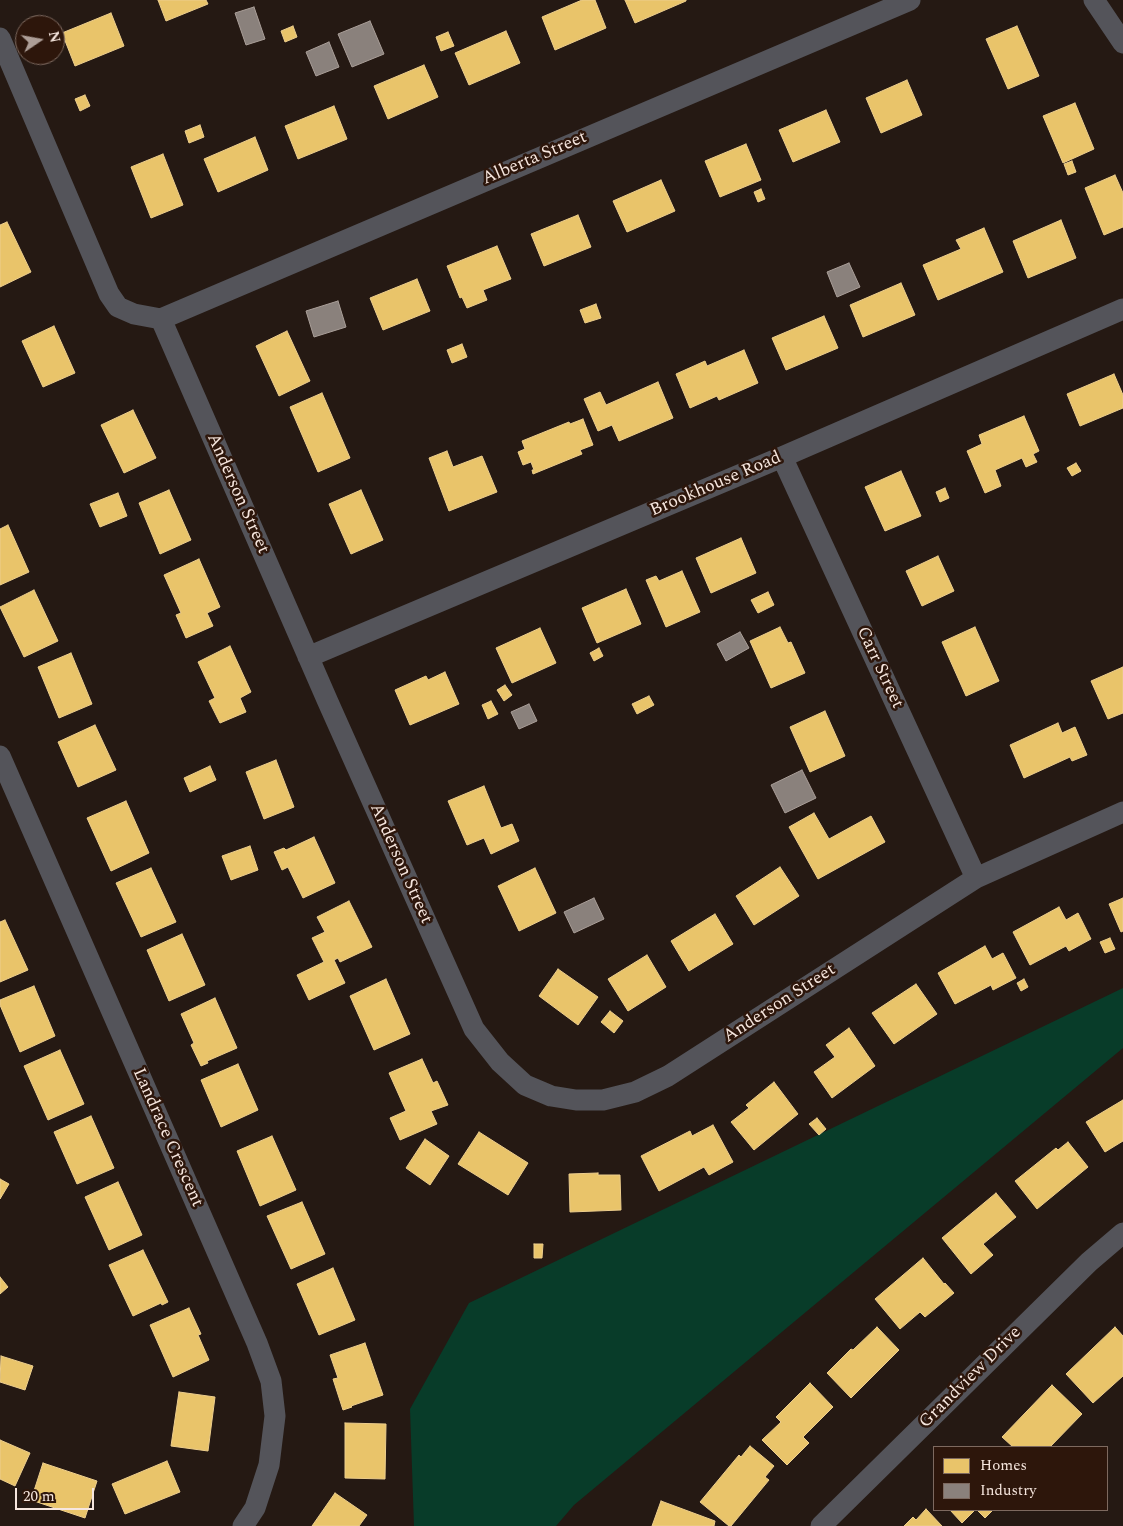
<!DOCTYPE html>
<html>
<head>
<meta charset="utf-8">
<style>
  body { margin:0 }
  #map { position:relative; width:1123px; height:1526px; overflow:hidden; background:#251913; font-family:Spectral,serif }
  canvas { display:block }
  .legend { position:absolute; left:933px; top:1446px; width:175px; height:65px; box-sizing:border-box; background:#2d160b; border:1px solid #7d695f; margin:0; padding:6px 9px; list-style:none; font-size:15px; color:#f6e6de }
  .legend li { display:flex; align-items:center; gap:10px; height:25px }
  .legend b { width:25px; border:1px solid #7d695f }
  .north { position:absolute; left:15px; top:15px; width:50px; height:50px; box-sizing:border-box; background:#2d160b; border:1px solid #7d695f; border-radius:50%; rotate:78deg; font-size:14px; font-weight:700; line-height:20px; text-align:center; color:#f6e6de }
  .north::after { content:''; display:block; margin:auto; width:18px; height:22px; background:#ad9e97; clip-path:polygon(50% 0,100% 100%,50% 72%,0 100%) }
  .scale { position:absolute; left:15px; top:1488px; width:79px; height:22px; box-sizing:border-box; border:2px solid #f6e6de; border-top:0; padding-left:6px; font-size:15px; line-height:18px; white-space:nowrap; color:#f6e6de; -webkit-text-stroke:4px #2d160b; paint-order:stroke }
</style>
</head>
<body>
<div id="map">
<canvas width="1123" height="1526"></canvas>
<ul class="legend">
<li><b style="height:14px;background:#e9c46a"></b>Homes</li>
<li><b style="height:14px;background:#8a817c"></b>Industry</li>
</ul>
<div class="north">N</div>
<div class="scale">20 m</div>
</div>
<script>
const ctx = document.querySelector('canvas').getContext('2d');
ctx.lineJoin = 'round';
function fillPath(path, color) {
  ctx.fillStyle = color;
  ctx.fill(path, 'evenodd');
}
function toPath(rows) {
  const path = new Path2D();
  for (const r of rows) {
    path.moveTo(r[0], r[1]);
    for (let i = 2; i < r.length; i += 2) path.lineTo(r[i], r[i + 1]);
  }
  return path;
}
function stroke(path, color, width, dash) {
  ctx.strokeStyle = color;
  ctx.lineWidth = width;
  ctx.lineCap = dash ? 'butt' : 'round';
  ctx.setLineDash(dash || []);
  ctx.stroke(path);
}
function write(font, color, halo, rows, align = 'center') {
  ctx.font = font + ' Spectral,serif';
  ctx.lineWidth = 5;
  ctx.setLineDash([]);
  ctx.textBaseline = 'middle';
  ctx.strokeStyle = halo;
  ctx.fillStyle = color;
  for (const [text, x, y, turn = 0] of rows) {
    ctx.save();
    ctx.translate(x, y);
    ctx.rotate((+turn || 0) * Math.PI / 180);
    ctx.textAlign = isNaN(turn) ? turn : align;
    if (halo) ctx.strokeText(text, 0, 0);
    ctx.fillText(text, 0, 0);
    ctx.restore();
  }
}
fillPath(toPath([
  [1123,988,1123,1048,574,1505,556,1526,414,1526,410,1409,469,1303]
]), '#083c29');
const homes = toPath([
  [158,0,206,0,208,4,166,21,158,0],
  [582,0,595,0,606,28,555,50,542,17,582,0],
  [625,0,686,0,686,1,635,23,625,0],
  [111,13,124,46,75,66,62,33,111,13],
  [293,26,297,37,285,42,281,31,293,26],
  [1017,26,1039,76,1008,89,986,39,1017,26],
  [506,31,520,63,469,85,455,53,506,31],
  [448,32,454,46,441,51,436,37,448,32],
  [424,65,438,97,388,119,374,86,424,65],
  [907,80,922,115,881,133,866,98,907,80],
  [85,95,90,106,80,111,75,99,85,95],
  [1075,103,1094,149,1063,163,1043,116,1075,103],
  [334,106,347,139,298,159,285,126,334,106],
  [826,110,840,142,793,162,779,130,826,110],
  [200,125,204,137,189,143,185,131,200,125],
  [255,137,268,170,218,192,204,159,255,137],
  [746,144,761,180,720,197,705,161,746,144],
  [163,154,183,205,151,218,131,167,163,154],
  [1072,161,1076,172,1068,175,1064,164,1072,161],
  [1115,175,1123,193,1123,227,1104,235,1085,188,1115,175],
  [661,180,675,211,627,232,613,201,661,180],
  [761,189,765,199,758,202,754,192,761,189],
  [578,215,591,247,544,266,531,234,578,215],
  [1061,220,1076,258,1028,278,1013,241,1061,220],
  [7,222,31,272,0,287,0,225,7,222],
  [984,228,1003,272,938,300,923,265,961,249,956,240,984,228],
  [497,246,511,279,483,290,487,300,467,308,462,297,460,298,447,266,497,246],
  [417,279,430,311,383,330,370,298,417,279],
  [901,283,915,315,863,337,850,305,901,283],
  [596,304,601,318,585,323,580,310,596,304],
  [824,316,838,348,786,370,772,338,824,316],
  [54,326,75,373,43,387,22,341,54,326],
  [287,331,310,381,279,396,256,346,287,331],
  [462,344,467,357,452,363,447,350,462,344],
  [744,350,758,383,719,400,717,396,690,408,676,374,705,361,707,366,744,350],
  [1114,374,1123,395,1123,408,1080,426,1067,394,1114,374],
  [658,382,673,418,619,441,612,425,598,431,584,399,600,392,606,405,658,382],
  [322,393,350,458,318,472,290,407,322,393],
  [133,410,156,458,124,473,101,425,133,410],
  [1024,416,1039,451,1033,454,1037,462,1026,467,1022,458,995,470,1001,486,985,493,967,451,982,444,979,435,1024,416],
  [583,419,593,445,580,450,582,454,533,474,532,470,534,470,531,462,523,465,518,452,525,449,522,441,569,422,570,424,583,419],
  [447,451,453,467,482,456,497,492,449,511,429,458,447,451],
  [1076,463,1081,471,1072,476,1067,468,1076,463],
  [901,471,921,516,885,531,865,487,901,471],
  [945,488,949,498,940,502,936,492,945,488],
  [169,490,191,540,160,554,139,503,169,490],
  [361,490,383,540,351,554,329,504,361,490],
  [118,493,127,516,100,527,90,504,118,493],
  [8,525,29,572,0,585,0,529,8,525],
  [741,538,756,573,711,593,696,558,741,538],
  [938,556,954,591,922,606,906,571,938,556],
  [199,559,220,607,207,613,213,626,186,638,176,615,181,613,164,575,199,559],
  [682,571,700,612,666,627,646,580,656,576,659,581,682,571],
  [626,589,641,624,597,643,582,608,626,589],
  [34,590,58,641,24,657,0,607,34,590],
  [768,592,774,605,758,613,751,600,768,592],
  [780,627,788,643,791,642,805,673,771,688,750,641,780,627],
  [975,627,999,681,966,696,942,642,975,627],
  [540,628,556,663,512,683,496,648,540,628],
  [230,646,251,692,240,698,246,712,220,723,209,701,215,698,198,662,230,646],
  [599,648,603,656,594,661,590,653,599,648],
  [71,653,92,704,59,718,38,667,71,653],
  [1123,667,1123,713,1108,719,1091,681,1123,667],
  [445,672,459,704,410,725,395,690,426,676,428,680,445,672],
  [505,685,512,695,504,701,497,690,505,685],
  [649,696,654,705,637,714,632,704,649,696],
  [491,701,498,714,488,719,482,705,491,701],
  [825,711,845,756,810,772,790,727,825,711],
  [1058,723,1062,733,1075,727,1087,755,1072,761,1070,757,1024,778,1010,745,1058,723],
  [95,725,116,770,78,787,58,742,95,725],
  [276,760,294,807,264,819,246,772,276,760],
  [210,766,216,780,190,792,184,778,210,766],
  [484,786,501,828,512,824,519,841,491,854,484,838,467,845,448,801,484,786],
  [126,801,149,853,111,871,87,818,126,801],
  [814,813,829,839,871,816,885,842,818,879,789,827,814,813],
  [314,837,335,883,303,898,288,867,282,870,274,852,284,848,286,850,314,837],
  [250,846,258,870,231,880,222,856,250,846],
  [780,867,799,896,754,925,736,896,780,867],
  [151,868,176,922,141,937,116,883,151,868],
  [535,868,556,913,519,931,498,886,535,868],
  [1123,898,1123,931,1121,932,1109,904,1123,898],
  [349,901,372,947,340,962,338,958,334,960,345,983,309,1000,297,975,324,962,312,938,325,932,317,917,349,901],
  [1059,907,1066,920,1078,913,1091,939,1069,951,1066,946,1030,965,1013,932,1059,907],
  [715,914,733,944,689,971,671,941,715,914],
  [5,920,28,970,0,982,0,922,5,920],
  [182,934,205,985,169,1001,147,950,182,934],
  [1110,938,1115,949,1105,953,1100,942,1110,938],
  [985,946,992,959,1003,953,1016,978,993,990,991,985,955,1004,938,973,985,946],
  [647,955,666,987,628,1011,608,979,647,955],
  [558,969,598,997,578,1025,539,996,558,969],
  [386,979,410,1034,374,1050,350,996,386,979],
  [1024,979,1028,987,1021,991,1017,983,1024,979],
  [916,984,937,1014,894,1044,872,1013,916,984],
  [34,986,55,1036,20,1052,0,1005,0,1000,34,986],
  [215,998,237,1048,207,1061,208,1063,201,1066,191,1045,194,1043,181,1014,215,998],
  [610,1011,623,1021,614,1033,601,1022,610,1011],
  [849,1028,875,1066,832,1098,814,1072,835,1057,826,1045,849,1028],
  [60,1050,84,1104,48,1120,24,1066,60,1050],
  [422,1059,433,1083,437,1081,448,1105,431,1111,437,1124,400,1140,390,1118,406,1111,389,1073,422,1059],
  [238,1064,258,1110,221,1127,201,1080,238,1064],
  [774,1082,798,1114,754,1150,731,1122,749,1108,746,1105,774,1082],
  [1123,1100,1123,1141,1105,1152,1086,1122,1123,1100],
  [91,1116,114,1168,77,1184,54,1132,91,1116],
  [817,1118,826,1129,819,1135,809,1124,817,1118],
  [713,1125,733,1162,709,1175,704,1167,659,1191,641,1156,690,1131,692,1136,713,1125],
  [479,1132,528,1163,508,1195,458,1164,479,1132],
  [272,1136,296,1190,260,1206,237,1151,272,1136],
  [425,1139,449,1156,430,1185,406,1168,425,1139],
  [1068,1142,1088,1167,1037,1209,1015,1181,1056,1148,1058,1150,1068,1142],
  [598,1173,598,1175,620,1175,621,1210,570,1212,569,1174,598,1173],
  [0,1179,9,1184,0,1199,0,1179],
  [118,1182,142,1235,109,1250,85,1197,118,1182],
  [996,1193,1016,1217,983,1244,993,1255,971,1274,942,1238,996,1193],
  [302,1202,325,1254,291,1269,267,1216,302,1202],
  [534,1244,543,1244,542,1258,534,1258,534,1244],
  [143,1250,168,1302,162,1305,161,1303,133,1316,109,1265,143,1250],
  [923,1258,944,1284,945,1283,954,1293,925,1317,920,1312,900,1329,875,1299,923,1258],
  [333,1268,355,1320,319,1335,297,1284,333,1268],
  [0,1277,8,1287,0,1294,0,1277],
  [189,1308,201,1334,198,1335,209,1360,173,1377,150,1325,189,1308],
  [877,1327,899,1350,851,1398,827,1373,851,1349,853,1350,877,1327],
  [1115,1327,1123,1336,1123,1376,1093,1403,1066,1374,1115,1327],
  [365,1343,383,1395,351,1406,352,1407,343,1410,333,1379,338,1378,330,1355,365,1343],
  [1,1356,33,1366,25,1390,0,1382,1,1356],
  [810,1383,833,1407,803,1437,809,1443,787,1465,762,1440,781,1422,776,1417,810,1383],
  [1052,1385,1082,1414,1050,1447,1013,1447,1002,1437,1052,1385],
  [179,1392,215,1397,208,1451,171,1446,179,1392],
  [345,1423,386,1424,385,1479,345,1478,345,1423],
  [0,1440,30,1453,15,1486,0,1479,0,1440],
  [750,1446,774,1466,765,1477,769,1480,731,1526,729,1526,700,1502,739,1455,741,1457,750,1446],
  [167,1461,180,1492,125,1514,112,1484,167,1461],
  [43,1463,97,1481,85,1518,31,1500,43,1463],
  [335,1493,367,1515,359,1526,312,1526,335,1493],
  [661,1501,715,1521,714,1526,652,1526,661,1501],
  [926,1509,942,1526,904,1526,913,1517,916,1520,926,1509],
  [950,1510,975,1510,962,1523,950,1510],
  [977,1510,993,1510,985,1518,977,1510]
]);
fillPath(homes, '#e9c46a');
stroke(homes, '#edce8d', 1);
const industry = toPath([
  [254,7,265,39,246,45,235,13,254,7],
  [370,21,384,54,352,67,338,34,370,21],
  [329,42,339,67,316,76,306,52,329,42],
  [849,263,860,287,837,297,827,272,849,263],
  [338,301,346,327,314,337,306,311,338,301],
  [740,632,749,648,726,661,717,644,740,632],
  [529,704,537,721,519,729,511,712,529,704],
  [802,770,816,798,785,813,771,785,802,770],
  [594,898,604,919,574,933,564,912,594,898]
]);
fillPath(industry, '#8a817c');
stroke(industry, '#aa9f99', 1);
stroke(toPath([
  [1094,0,1123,43],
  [0,38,109,294,118,307,134,314,161,319,328,702,474,1029,500,1062,525,1085,551,1096,576,1100,603,1100,635,1092,668,1076,976,878,1123,812],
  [161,319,910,0],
  [782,457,976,878],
  [308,657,782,457,1123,309],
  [0,756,257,1343,271,1381,275,1416,269,1465,255,1508,243,1526],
  [821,1526,1089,1262,1123,1233]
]), '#54545a', 21);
write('18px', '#f6e6de', '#2d160b', [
  ["Alberta Street",535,159,-23],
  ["Brookhouse Road",716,485,-23],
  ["Anderson Street",237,494,66],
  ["Carr Street",879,668,65],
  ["Anderson Street",400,864,66],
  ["Anderson Street",780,1004,-33],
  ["Landrace Crescent",167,1138,66],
  ["Grandview Drive",971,1378,-45]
]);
</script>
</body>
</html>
